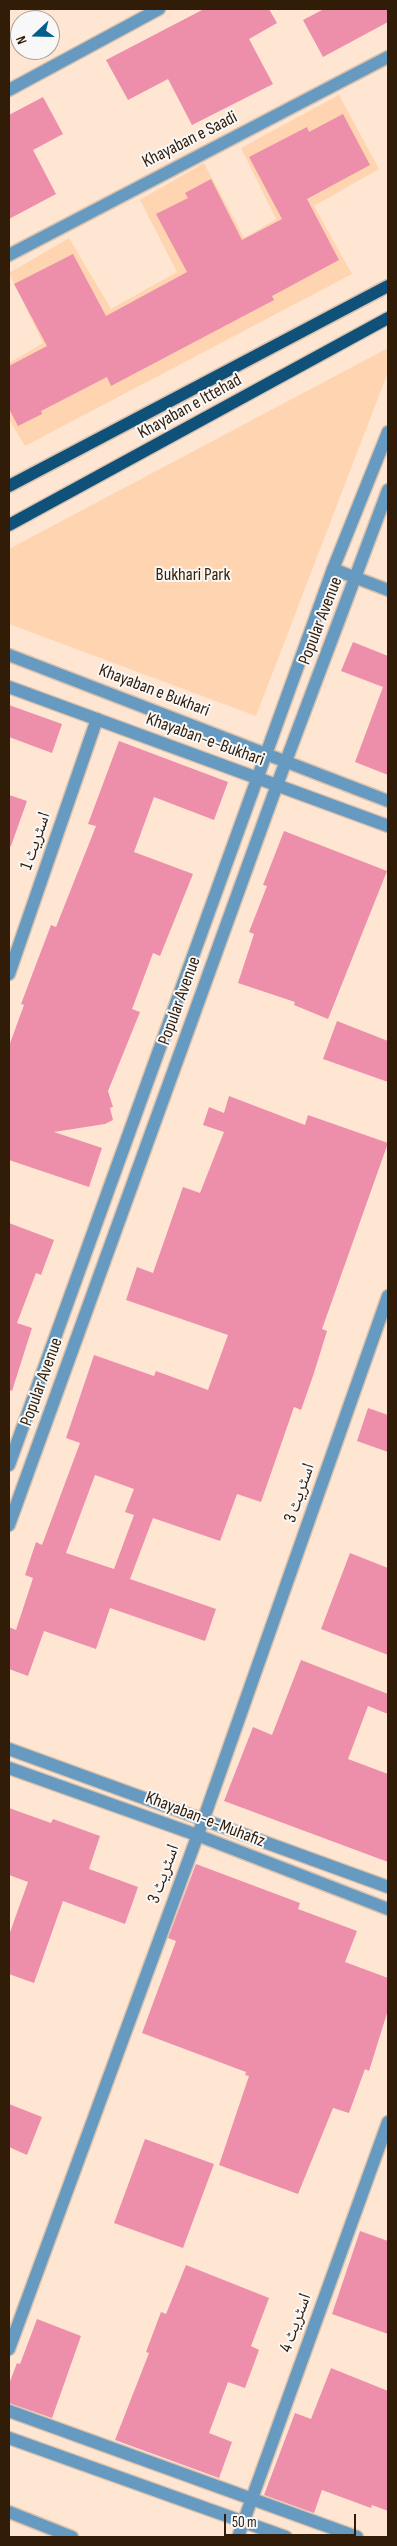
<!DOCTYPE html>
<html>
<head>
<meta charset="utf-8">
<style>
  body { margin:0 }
  #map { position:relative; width:397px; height:2546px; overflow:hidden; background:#fee6d3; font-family:"Sofia Sans Condensed",sans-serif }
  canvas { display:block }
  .frame { position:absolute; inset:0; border:10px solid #311c08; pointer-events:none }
  .north { position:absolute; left:10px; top:10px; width:50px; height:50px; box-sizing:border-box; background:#f8f8f8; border:1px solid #a8a098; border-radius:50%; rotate:249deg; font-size:14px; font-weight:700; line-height:20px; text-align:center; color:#311c08 }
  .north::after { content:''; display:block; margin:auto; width:18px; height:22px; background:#025e8f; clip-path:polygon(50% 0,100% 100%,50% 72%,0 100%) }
  .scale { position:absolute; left:224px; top:2514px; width:132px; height:22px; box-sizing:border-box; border:2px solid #311c08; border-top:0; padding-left:6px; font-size:15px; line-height:18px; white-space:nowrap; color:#311c08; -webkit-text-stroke:4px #f8f8f8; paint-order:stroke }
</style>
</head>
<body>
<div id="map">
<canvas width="397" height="2546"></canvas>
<div class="frame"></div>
<div class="north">N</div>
<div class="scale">50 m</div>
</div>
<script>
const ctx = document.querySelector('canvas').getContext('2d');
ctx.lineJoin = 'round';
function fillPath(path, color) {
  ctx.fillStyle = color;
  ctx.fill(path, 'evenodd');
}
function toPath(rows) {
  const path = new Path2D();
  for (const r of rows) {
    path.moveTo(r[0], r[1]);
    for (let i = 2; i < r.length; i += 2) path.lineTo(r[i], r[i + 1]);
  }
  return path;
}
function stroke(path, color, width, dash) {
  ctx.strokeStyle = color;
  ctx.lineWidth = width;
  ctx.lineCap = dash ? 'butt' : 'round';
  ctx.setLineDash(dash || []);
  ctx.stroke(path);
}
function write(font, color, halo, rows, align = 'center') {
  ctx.font = font + ' "Sofia Sans Condensed","Noto Naskh Arabic",sans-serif';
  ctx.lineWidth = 4;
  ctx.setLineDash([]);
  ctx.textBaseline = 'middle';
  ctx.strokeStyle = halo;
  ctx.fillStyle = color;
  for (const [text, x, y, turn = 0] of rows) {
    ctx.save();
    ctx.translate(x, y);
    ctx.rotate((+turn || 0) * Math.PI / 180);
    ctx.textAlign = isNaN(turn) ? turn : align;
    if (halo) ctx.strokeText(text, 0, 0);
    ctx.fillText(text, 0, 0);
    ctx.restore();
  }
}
fillPath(toPath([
  [339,95,379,169,314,206,352,274,25,446,9,419,9,363,43,343,9,273,69,238,111,309,177,272,140,200,204,163,244,238,276,219,241,148],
  [388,348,388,372,256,716,9,624,9,549]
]), '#fed4b1');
fillPath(toPath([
  [204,9,269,9,277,23,249,39,273,84,192,125,168,79,128,100,106,60],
  [324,9,388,9,388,22,323,57,303,20],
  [43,97,63,134,33,150,56,194,9,219,9,115],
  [343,114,370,165,307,199,339,260,272,296,274,300,111,386,107,377,41,411,42,414,18,426,9,409,9,366,47,346,14,284,73,254,106,316,187,272,156,214,188,198,185,193,211,179,242,240,282,219,249,157,307,127,309,132],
  [353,642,388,656,388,775,355,762,383,687,341,671],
  [9,705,62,724,52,753,9,737],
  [119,741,228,782,214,820,154,797,134,852,193,874,160,956,153,953,132,1009,140,1012,108,1091,113,1107,110,1108,113,1120,105,1124,54,1132,102,1148,89,1187,9,1160,9,1046,24,1005,21,1004,51,925,56,927,96,826,88,824],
  [9,795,27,801,11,846,9,846],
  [284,831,387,871,328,1019,294,1005,295,1002,238,983,254,934,249,932,267,886,263,885],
  [337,1021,388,1041,388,1082,323,1059],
  [229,1096,305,1125,308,1115,388,1143,322,1329,327,1331,313,1376,301,1410,294,1407,261,1502,237,1494,220,1541,153,1518,130,1579,216,1609,205,1641,110,1608,96,1649,44,1631,28,1676,9,1669,9,1627,16,1630,33,1578,25,1575,36,1542,42,1545,80,1443,66,1438,94,1355,154,1376,156,1371,208,1390,228,1335,126,1300,137,1267,153,1273,183,1187,200,1193,224,1132,203,1125,209,1107,224,1113],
  [95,1475,134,1489,125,1512,134,1515,114,1569,66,1553],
  [9,1223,54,1240,41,1275,36,1273,17,1323,32,1328,12,1391,9,1390],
  [368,1408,388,1415,388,1452,357,1441],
  [350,1553,388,1568,388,1655,321,1629],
  [301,1660,388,1694,388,1714,368,1706,348,1759,388,1774,388,1862,224,1801,253,1727,272,1735],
  [9,1808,51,1823,53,1819,100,1836,89,1869,138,1887,125,1924,63,1901,34,1983,9,1974,9,1935,28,1882,9,1875],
  [196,1864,300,1903,298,1909,357,1931,345,1962,388,1978,388,2010,369,2071,365,2069,349,2113,333,2108,298,2194,219,2165,249,2076,245,2075,246,2072,142,2033,176,1941,168,1938],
  [9,2104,42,2117,27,2155,9,2147],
  [145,2139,214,2164,183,2248,114,2223],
  [360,2231,388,2241,388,2334,332,2314],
  [186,2265,269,2298,251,2346,259,2350,245,2388,228,2382,209,2433,232,2442,219,2478,115,2440,149,2353,146,2352,161,2312,166,2314],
  [37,2319,81,2336,52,2418,9,2403,9,2384,17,2363,20,2364],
  [331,2368,388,2391,388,2511,372,2505,371,2508,322,2490,314,2513,264,2495,295,2413,311,2419]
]), '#ed8faa');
const minor = toPath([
  [9,90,159,9],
  [9,255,388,57],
  [333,569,388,590],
  [9,974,97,719],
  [9,2349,204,1818,388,1296],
  [9,2411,357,2537],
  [9,2438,286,2537],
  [9,2512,72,2537],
  [238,2537,388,2122]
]);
const tertiary = toPath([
  [9,655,388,801],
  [9,687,388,826],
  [9,1465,333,569,388,432],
  [9,1525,277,785,388,490],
  [9,1749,388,1887],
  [9,1768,197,1835,388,1909]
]);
const primary = toPath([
  [9,486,388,286],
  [9,525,388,318]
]);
stroke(minor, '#d9c2ae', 15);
stroke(tertiary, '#d9c2ae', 15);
stroke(primary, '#d9c2ae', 15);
stroke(minor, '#669ac0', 12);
stroke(tertiary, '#669ac0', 12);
stroke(primary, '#105179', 12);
write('18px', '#311c08', '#f8f8f8', [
  ["Khayaban e Saadi",190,140,-27],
  ["Khayaban e Ittehad",190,407,-29],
  ["Popular Avenue",321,621,-69],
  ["Khayaban e Bukhari",154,691,21],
  ["Khayaban-e-Bukhari",205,740,20],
  ["اسٹریٹ 1",36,841,-71],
  ["Popular Avenue",180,1001,-70],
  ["Popular Avenue",42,1382,-70],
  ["اسٹریٹ 3",300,1493,-71],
  ["Khayaban-e-Muhafiz",205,1820,21],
  ["اسٹریٹ 3",164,1874,-70],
  ["اسٹریٹ 4",296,2323,-70]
]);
write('18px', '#3e2205', '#f8f8f8', [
  ["Bukhari Park",193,575]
]);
</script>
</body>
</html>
